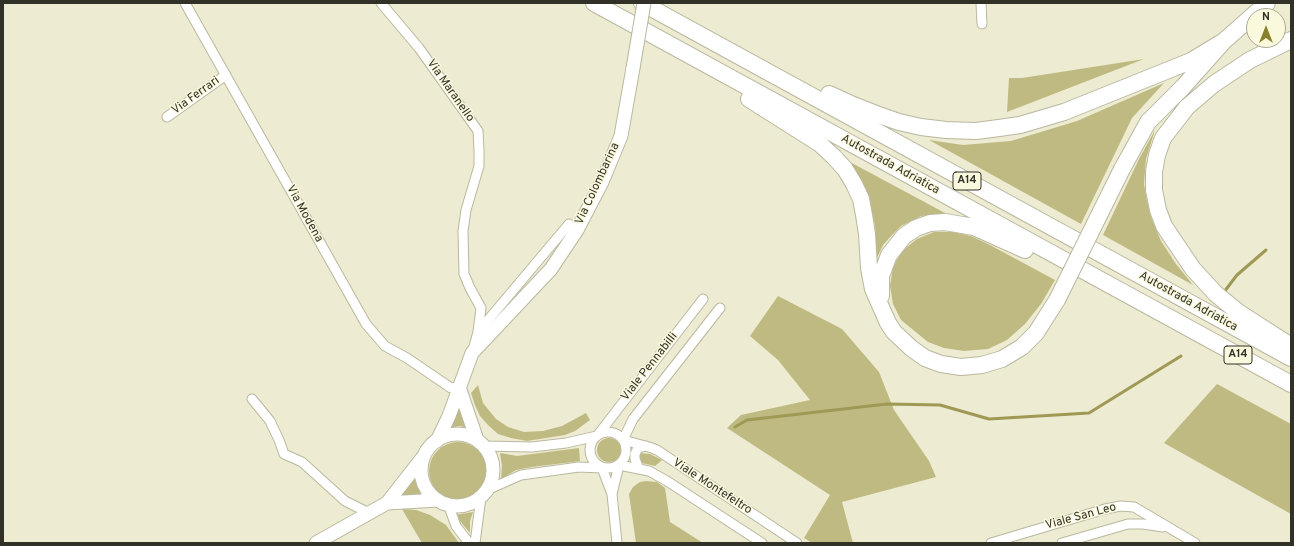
<!DOCTYPE html>
<html>
<head>
<meta charset="utf-8">
<style>
  body { margin:0 }
  #map { position:relative; width:1294px; height:546px; overflow:hidden; background:#edebd1; font-family:Overpass,sans-serif }
  canvas { display:block }
  .frame { position:absolute; inset:0; border:4px solid #323127; pointer-events:none }
  .north { position:absolute; left:1246px; top:8px; width:40px; height:40px; box-sizing:border-box; background:#faf9de; border:1px solid #aaa995; border-radius:50%; rotate:0deg; font-size:11px; font-weight:700; line-height:16px; text-align:center; color:#323127 }
  .north::after { content:''; display:block; margin:auto; width:14px; height:18px; background:#8a822a; clip-path:polygon(50% 0,100% 100%,50% 72%,0 100%) }
</style>
</head>
<body>
<div id="map">
<canvas width="1294" height="546"></canvas>
<div class="frame"></div>
<div class="north">N</div>
</div>
<script>
const ctx = document.querySelector('canvas').getContext('2d');
ctx.lineJoin = 'round';
function fillPath(path, color) {
  ctx.fillStyle = color;
  ctx.fill(path, 'evenodd');
}
function toPath(rows) {
  const path = new Path2D();
  for (const r of rows) {
    if (r.length === 3) {
      path.moveTo(r[0] + r[2], r[1]);
      path.arc(r[0], r[1], r[2], 0, 2 * Math.PI);
      continue;
    }
    path.moveTo(r[0], r[1]);
    for (let i = 2; i < r.length; i += 2) path.lineTo(r[i], r[i + 1]);
  }
  return path;
}
function stroke(path, color, width, dash) {
  ctx.strokeStyle = color;
  ctx.lineWidth = width;
  ctx.lineCap = dash ? 'butt' : 'round';
  ctx.setLineDash(dash || []);
  ctx.stroke(path);
}
function write(font, color, halo, rows, align = 'center') {
  ctx.font = font + ' Overpass,sans-serif';
  ctx.lineWidth = 3;
  ctx.setLineDash([]);
  ctx.textBaseline = 'middle';
  ctx.strokeStyle = halo;
  ctx.fillStyle = color;
  for (const [text, x, y, turn = 0] of rows) {
    ctx.save();
    ctx.translate(x, y);
    ctx.rotate((+turn || 0) * Math.PI / 180);
    ctx.textAlign = isNaN(turn) ? turn : align;
    if (halo) ctx.strokeText(text, 0, 0);
    ctx.fillText(text, 0, 0);
    ctx.restore();
  }
}
fillPath(toPath([
  [1144,59,1007,112,1009,78,1022,78],
  [1164,83,1132,118,1081,224,929,140,963,145,1011,141,1077,121],
  [1155,130,1146,159,1144,184,1147,201,1151,217,1161,241,1176,264,1193,285,1103,235,1139,159],
  [850,162,945,213,921,216,901,226,892,235,883,245,877,258,875,225,869,201,862,183],
  [934,232,953,232,971,236,990,245,1055,280,1041,304,1025,324,1007,340,988,349,964,351,944,348,928,342,901,320,893,304,890,286,893,267,902,251,917,239],
  [778,296,842,329,879,372,894,410,929,461,936,477,842,502,853,543,812,543,804,538,830,495,727,428,741,415,810,400,778,360,750,336],
  [1217,384,1291,424,1291,514,1164,443],
  [478,385,483,403,496,419,508,427,524,432,543,431,562,426,586,413,590,420,575,431,565,435,527,441,511,438,498,434,488,425,480,416,475,405,471,393],
  [458,401,471,428,459,426,448,429],
  [609,450,12],
  [458,471,29],
  [579,448,580,461,532,467,516,470,501,479,502,466,500,453,517,456],
  [639,453,650,454,662,460,655,466,638,462],
  [414,478,422,497,398,496],
  [646,481,657,482,665,488,670,522,703,543,636,543,629,494,633,487,640,482],
  [402,509,416,510,430,515,446,525,459,543,422,543],
  [473,512,470,521,470,533,455,515]
]), '#bfba82');
stroke(toPath([
  [1224,292,1237,275,1266,250],
  [735,427,747,420,887,404,940,405,989,419,1089,413,1181,356]
]), '#9f9955', 3);
const street = toPath([
  [185,3,366,324,385,346,407,358,451,388,459,387],
  [381,3,419,48,478,131,479,150,479,166,466,210,463,231,464,274,470,288,481,308,478,332,473,350],
  [981,3,982,24],
  [167,117,226,75],
  [720,308,633,419,623,440,649,447,657,450,797,543],
  [478,332,569,224],
  [252,399,270,421,279,440,284,454,302,462,345,501,369,513],
  [608,450,18],
  [484,446,532,447,566,443,597,436,703,299],
  [639,469,635,459,635,454,638,448,646,446],
  [487,490,521,475,579,467,602,468,612,494,619,465,649,471,667,481,762,543],
  [612,494,617,543],
  [448,504,456,526,469,543],
  [475,543,481,497],
  [991,543,1105,509,1121,506,1134,507,1195,543],
  [1062,543,1128,524,1143,524,1163,527]
]);
const secondary = toPath([
  [459,387,477,440],
  [457,470,36],
  [437,441,449,416,472,353,551,269,577,230,602,182,621,136,633,68],
  [387,503,423,457],
  [316,543,387,503,438,500]
]);
const highway = toPath([
  [594,3,1291,384],
  [642,3,1291,358],
  [1291,40,1250,60,1214,84,1187,107,1163,138,1157,155,1154,172,1154,190,1158,210,1164,226,1193,269,1216,294,1238,312,1291,346],
  [829,94,853,105,876,114,899,122,921,127,946,130,976,131,999,128,1020,125,1064,112,1191,61,1224,41],
  [749,99,820,144,834,157,845,169,854,184,861,199,864,215,867,234,869,268,873,289,888,323,894,332,911,348,925,358,941,364,961,367,982,365,1002,359,1022,347,1036,333,1057,300],
  [1122,169,1148,122,1183,87,1224,41,1267,3],
  [881,296,881,276,889,255,904,236,916,228,930,223,945,222,974,227,1025,250]
]);
stroke(street, '#b9b89f', 11);
stroke(secondary, '#b9b89f', 15);
stroke(highway, '#b9b89f', 18);
stroke(street, '#fff', 9);
stroke(secondary, '#fff', 13);
stroke(highway, '#fff', 16);
const secondaryBridge = toPath([
  [633,68,644,3]
]);
const highwayBridge = toPath([
  [1057,300,1122,169]
]);
stroke(secondaryBridge, '#b9b89f', 15, []);
stroke(highwayBridge, '#b9b89f', 18, []);
stroke(secondaryBridge, '#fff', 13);
stroke(highwayBridge, '#fff', 16);
for (const [x, y, w] of [
  [967,181,28],
  [1238,355,28]
]) {
  const box = new Path2D();
  box.roundRect(x - w / 2, y - 9, w, 18, 3);
  ctx.fillStyle = '#faf9de';
  ctx.fill(box);
  stroke(box, '#323127', 1);
}
write('bold 11px', '#323127', null, [
  ["A14",967,181],
  ["A14",1238,355]
]);
write('12px', '#323127', '#faf9de', [
  ["Via Maranello",450,91,55],
  ["Via Ferrari",196,96,-36],
  ["Autostrada Adriatica",890,165,29],
  ["Via Colombarina",598,184,-65],
  ["Via Modena",304,214,61],
  ["Autostrada Adriatica",1188,302,29],
  ["Viale Pennabilli",650,367,-52],
  ["Viale Montefeltro",712,487,33],
  ["Viale San Leo",1081,517,-15]
]);
</script>
</body>
</html>
